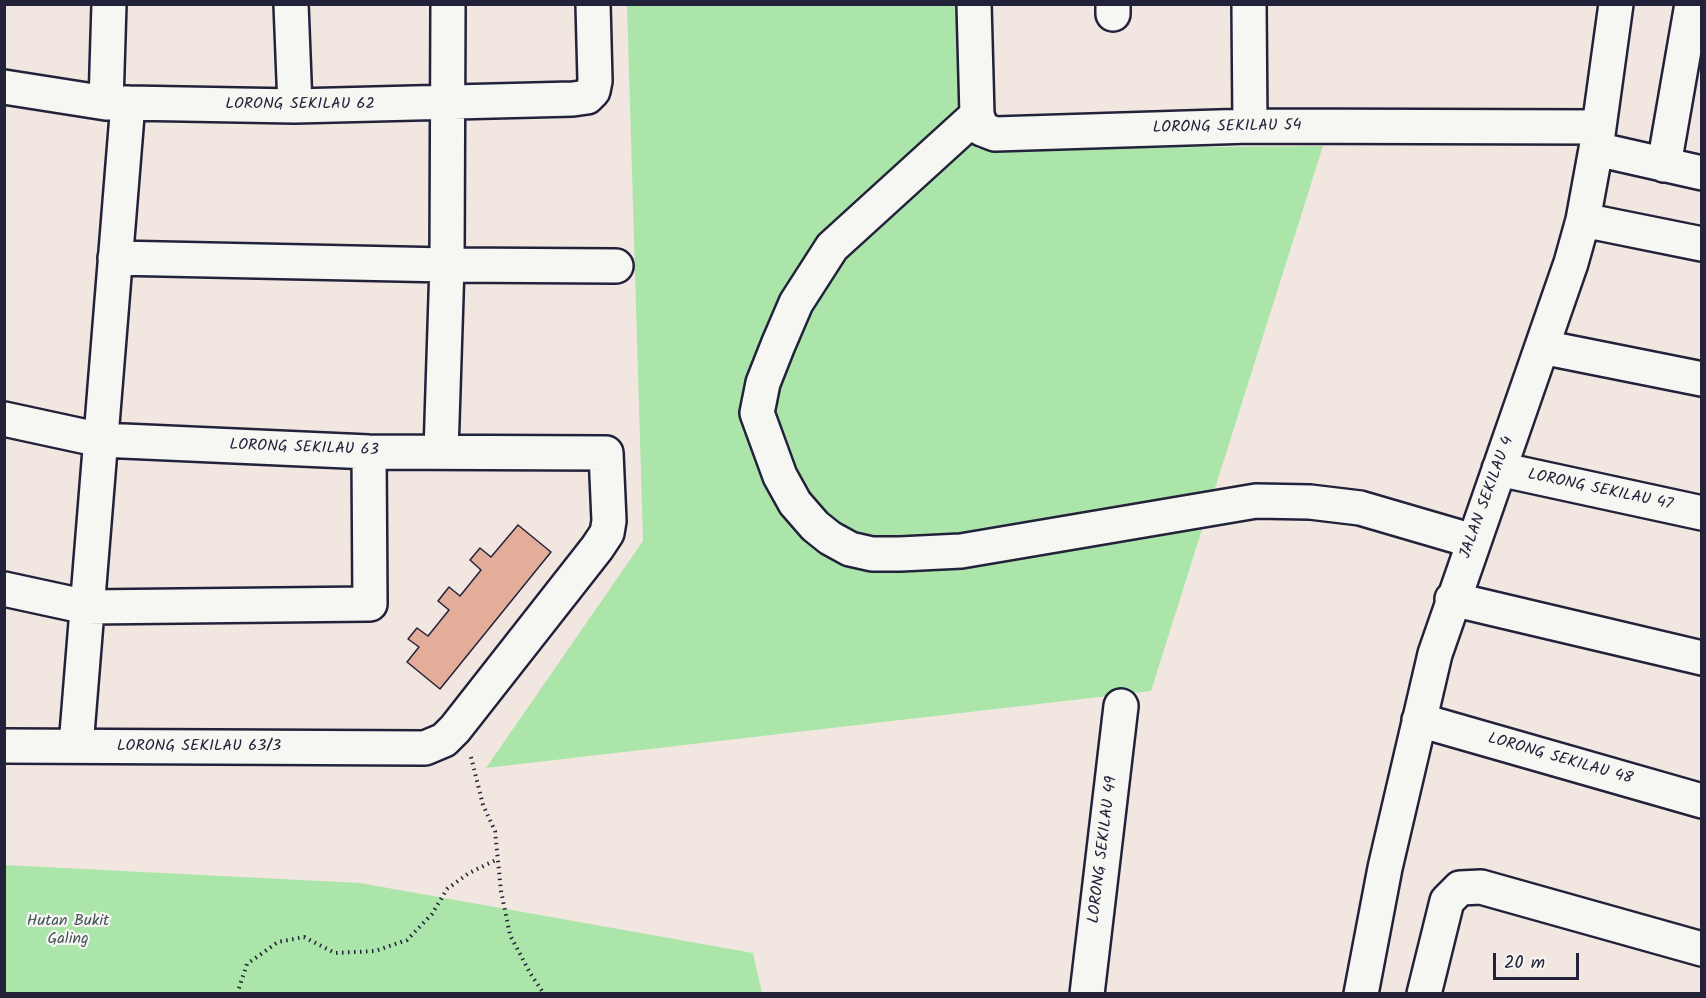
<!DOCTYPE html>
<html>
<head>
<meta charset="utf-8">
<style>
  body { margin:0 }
  #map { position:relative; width:1706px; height:998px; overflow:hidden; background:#f2e7e0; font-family:Kalam,sans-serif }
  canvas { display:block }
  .frame { position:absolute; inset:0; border:6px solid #22223b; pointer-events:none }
  .scale { position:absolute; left:1493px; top:953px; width:86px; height:27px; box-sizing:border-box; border:3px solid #22223b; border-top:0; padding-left:8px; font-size:18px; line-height:21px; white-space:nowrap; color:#22223b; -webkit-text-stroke:4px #f6f6f2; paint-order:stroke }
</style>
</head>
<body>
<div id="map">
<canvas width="1706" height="998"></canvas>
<div class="frame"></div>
<div class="scale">20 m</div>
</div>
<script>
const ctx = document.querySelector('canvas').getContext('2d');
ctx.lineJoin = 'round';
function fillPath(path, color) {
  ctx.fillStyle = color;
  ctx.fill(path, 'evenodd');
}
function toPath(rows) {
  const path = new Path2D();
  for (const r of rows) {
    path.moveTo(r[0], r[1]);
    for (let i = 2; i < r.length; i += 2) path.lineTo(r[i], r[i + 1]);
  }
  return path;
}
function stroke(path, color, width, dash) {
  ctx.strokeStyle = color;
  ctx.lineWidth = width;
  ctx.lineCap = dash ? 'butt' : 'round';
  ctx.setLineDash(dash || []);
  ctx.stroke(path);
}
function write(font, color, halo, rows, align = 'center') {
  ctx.font = font + ' Kalam,sans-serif';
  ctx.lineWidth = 4.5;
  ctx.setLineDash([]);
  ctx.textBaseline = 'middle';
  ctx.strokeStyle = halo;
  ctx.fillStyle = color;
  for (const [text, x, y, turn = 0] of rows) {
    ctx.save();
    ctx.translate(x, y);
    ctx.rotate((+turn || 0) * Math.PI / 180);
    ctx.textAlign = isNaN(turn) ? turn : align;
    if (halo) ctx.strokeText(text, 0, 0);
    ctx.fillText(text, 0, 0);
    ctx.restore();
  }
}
fillPath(toPath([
  [627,5,961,5,966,137,978,149,1323,146,1151,691,486,768,643,541],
  [5,865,360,883,753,953,762,993,5,993]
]), '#ace5aa');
const building = toPath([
  [518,525,551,552,440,689,407,662,419,647,408,639,417,628,428,636,449,610,438,601,449,587,460,596,481,570,470,560,480,548,491,557,518,525]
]);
fillPath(building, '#e4ad9a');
stroke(building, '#22223b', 1.5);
const minor = toPath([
  [291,4,295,106],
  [974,4,977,115,982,129,995,134,1250,126,1599,127],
  [1113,4,1113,14],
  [1249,4,1250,126],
  [4,87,106,103,128,103,295,106,573,99,587,97,593,91,595,81,593,4],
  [106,103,109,4],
  [977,115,832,247,796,303,778,345,763,383,757,413,780,476,795,503,815,526,830,538,850,549,872,554,900,554,961,551,1256,501,1310,502,1360,508,1473,541],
  [1596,149,1702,173],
  [1664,165,1692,4],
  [1583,220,1702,244],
  [115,258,447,265,616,266],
  [1542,347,1702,379],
  [4,419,101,440,369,452,606,453,609,521,607,533,597,548,455,729,444,740,425,748,4,746],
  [441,452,447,265,448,4],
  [1499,469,1702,513],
  [4,589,87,607,370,604,369,452],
  [1452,599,1702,658],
  [1419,720,1702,801],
  [76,746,128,103],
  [1087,994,1121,706],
  [1361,994,1385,868,1435,654,1571,263,1583,220,1596,149,1616,4],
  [1424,994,1447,901,1460,888,1481,887,1702,949]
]);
stroke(minor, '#22223b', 38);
stroke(toPath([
  [471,757,483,805,495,831,501,891,510,935,530,973,544,994],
  [237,994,247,964,278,942,304,937,335,953,375,951,407,940,432,914,447,889,469,873,498,859]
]), '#22223b', 4, [1.5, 4.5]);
stroke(minor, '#f6f6f2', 33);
write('16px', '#22223b', '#f6f6f2', [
  ["LORONG SEKILAU 62",300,105],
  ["LORONG SEKILAU 54",1227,128,-1],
  ["LORONG SEKILAU 63",304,449,2],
  ["LORONG SEKILAU 47",1600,491,12],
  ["JALAN SEKILAU 4",1488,498,-70],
  ["LORONG SEKILAU 63/3",199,747],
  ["LORONG SEKILAU 48",1560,760,16],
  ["LORONG SEKILAU 49",1104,850,-83]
]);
write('16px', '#445357', '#f6f6f2', [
  ["Hutan Bukit",68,922],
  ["Galing",68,940]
]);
</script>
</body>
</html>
